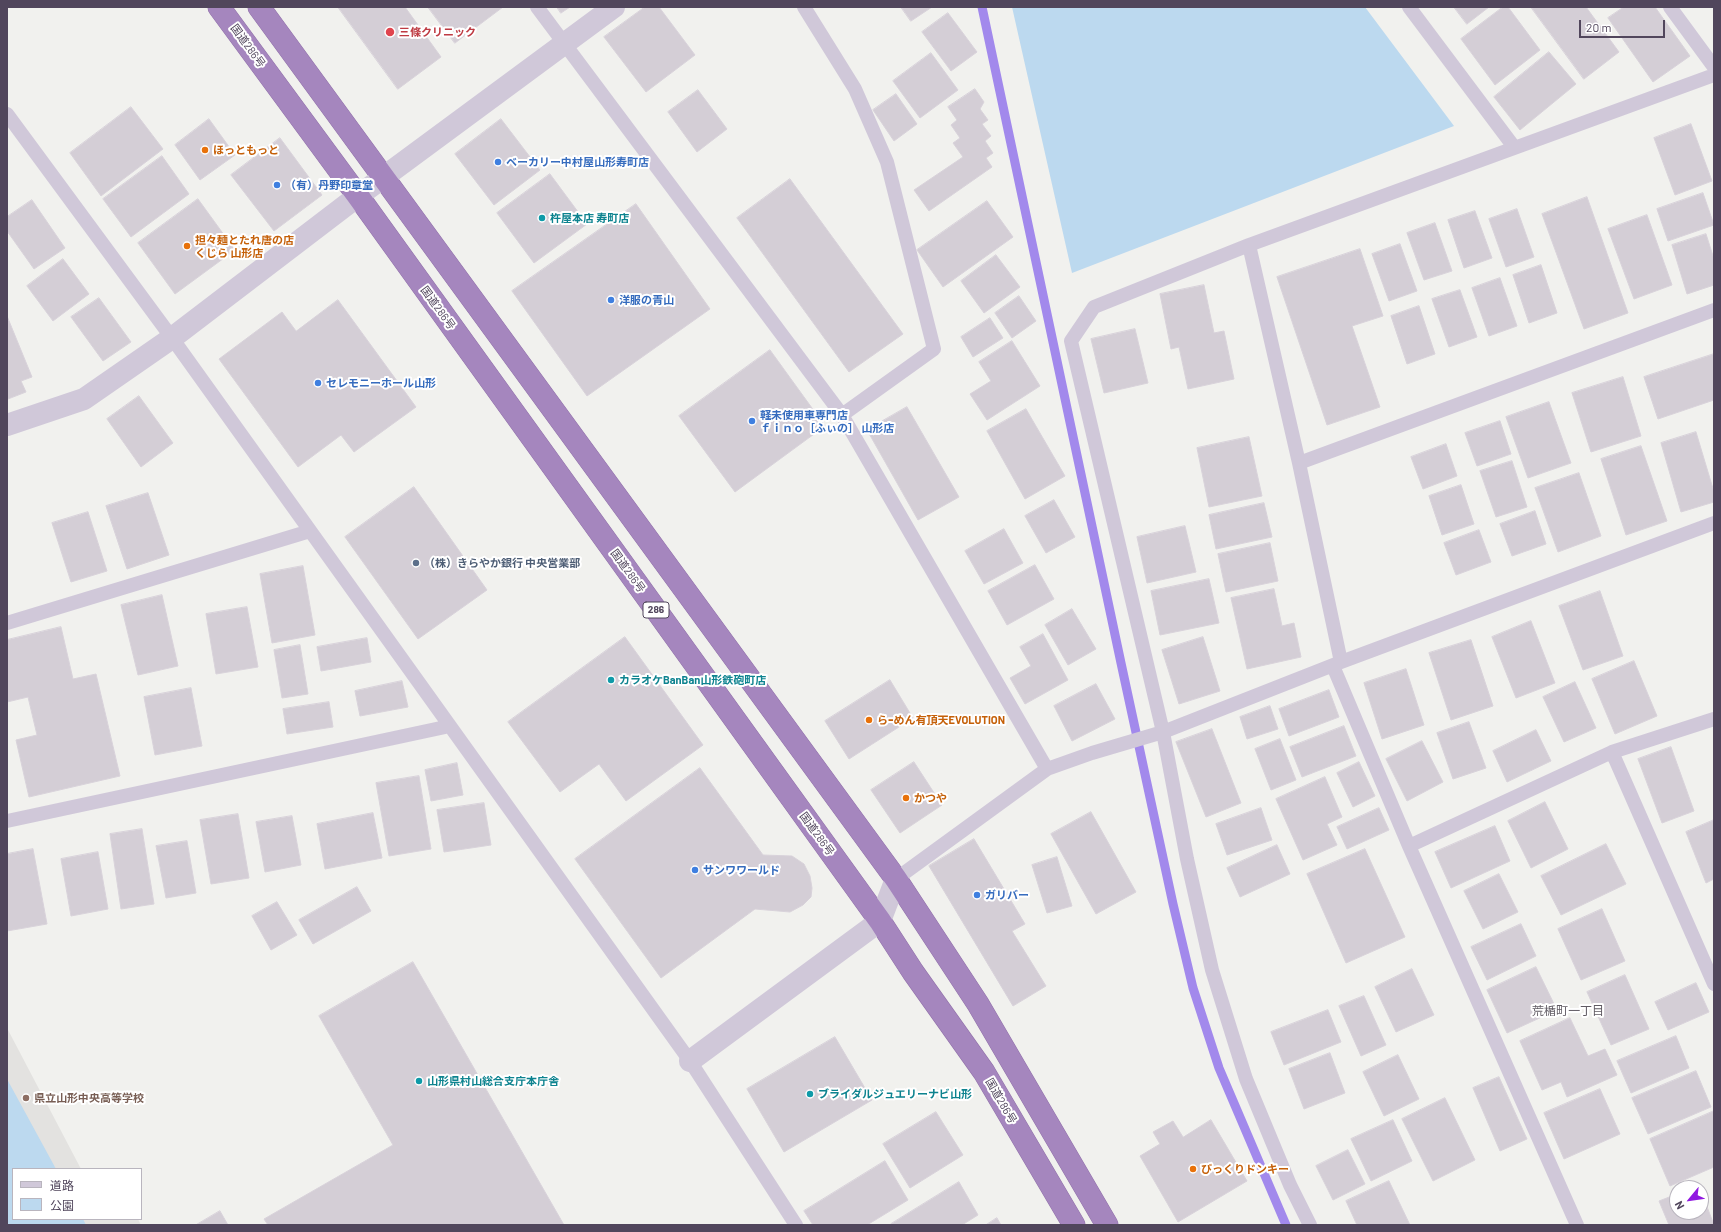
<!DOCTYPE html>
<html>
<head>
<meta charset="utf-8">
<style>
  body { margin:0 }
  #map { position:relative; width:1721px; height:1232px; overflow:hidden; background:#f1f1ee; font-family:Barlow,"Noto Sans JP",sans-serif }
  canvas { display:block }
  .frame { position:absolute; inset:0; border:8px solid #51465c; pointer-events:none }
  .legend { position:absolute; left:12px; top:1168px; width:130px; height:52px; box-sizing:border-box; background:#fff; border:1px solid #b9b5be; margin:0; padding:5px 7px; list-style:none; font-size:12px; color:#51465c }
  .legend li { display:flex; align-items:center; gap:8px; height:20px }
  .legend b { width:20px; border:1px solid #b9b5be }
  .north { position:absolute; left:1669px; top:1180px; width:40px; height:40px; box-sizing:border-box; background:#fff; border:1px solid #b9b5be; border-radius:50%; rotate:241deg; font-size:11px; font-weight:700; line-height:16px; text-align:center; color:#51465c }
  .north::after { content:''; display:block; margin:auto; width:14px; height:18px; background:#9118e1; clip-path:polygon(50% 0,100% 100%,50% 72%,0 100%) }
  .scale { position:absolute; left:1579px; top:20px; width:86px; height:18px; box-sizing:border-box; border:2px solid #51465c; border-top:0; padding-left:5px; font-size:12px; line-height:14px; white-space:nowrap; color:#51465c; -webkit-text-stroke:3px #fff; paint-order:stroke }
</style>
</head>
<body>
<div id="map">
<canvas width="1721" height="1232"></canvas>
<div class="frame"></div>
<ul class="legend">
<li><b style="height:5px;background:#d0c8d9"></b>道路</li>
<li><b style="height:11px;background:#bcd9ef"></b>公園</li>
</ul>
<div class="north">N</div>
<div class="scale">20 m</div>
</div>
<script>
const context = document.querySelector('canvas').getContext('2d');
context.lineJoin = 'round';
function fillPath(path, color) { context.fillStyle = color; context.fill(path, 'evenodd'); }
function strokePath(path, color, width, dash) { context.strokeStyle = color; context.lineWidth = width; context.lineCap = dash ? 'butt' : 'round'; context.setLineDash(dash || []); context.stroke(path); }
function drawText(font, color, halo, rows, align = 'center') {
  context.font = font + ' Barlow,"Noto Sans JP",sans-serif'; context.lineWidth = 4; context.setLineDash([]); context.textBaseline = 'middle'; context.strokeStyle = halo; context.fillStyle = color; for (const [text, x, y, turn = 0] of rows) {
    context.save(); context.translate(x, y); context.rotate((+turn || 0) * Math.PI / 180); context.textAlign = isNaN(turn) ? turn : align; if (halo) context.strokeText(text, 0, 0); context.fillText(text, 0, 0); context.restore();
  }
}
const education = new Path2D(`
  M7,1028L81,1169H13V1219H138L141,1225H7Z`);
const green = new Path2D(`
  M1012,7H1365L1454,126L1072,273Z
  M7,1079L56,1169H13V1219H83L86,1225H7Z`);
const stream = new Path2D(`
  M982,7L1121,663L1173,904L1193,988L1219,1068L1286,1225`);
const building = new Path2D(`
  M338,7H405L441,57L398,89Z
  M428,7H503L455,43Z
  M557,7H570L561,13Z
  M645,7H659L695,55L646,92L604,37Z
  M901,7H932L911,21Z
  M1454,7H1489L1467,24Z
  M1503,7H1508L1540,50L1495,85L1461,39Z
  M1531,7H1586L1619,52L1584,79Z
  M1624,7H1655L1690,56L1653,82L1608,18Z
  M948,13L977,52L951,71L922,32Z
  M1549,52L1576,84L1520,130L1494,97Z
  M931,53L958,90L920,118L893,81Z
  M975,89L984,102L980,109L988,120L982,124L991,136L985,141L993,153L986,158L992,167L929,211L914,190L963,157L953,143L960,138L951,125L957,120L948,107Z
  M698,90L727,129L697,152L668,112Z
  M896,94L917,124L894,141L873,110Z
  M131,107L163,149L101,196L70,153Z
  M209,119L235,155L200,180L175,145Z
  M501,119L540,170L494,205L455,154Z
  M1691,124L1712,181L1675,195L1654,138Z
  M280,138L322,195L274,231L231,175Z
  M162,156L189,194L131,237L103,199Z
  M550,174L587,224L534,263L497,213Z
  M790,179L903,334L849,372L737,218Z
  M1703,193L1714,225L1668,241L1657,209Z
  M1587,197L1628,313L1584,329L1542,214Z
  M198,199L235,250L175,294L138,243Z
  M32,200L65,248L34,269L7,231V217Z
  M987,201L1013,237L943,287L917,250Z
  M636,204L710,309L587,396L512,291Z
  M1517,209L1534,257L1506,267L1489,219Z
  M1475,211L1492,258L1464,268L1448,220Z
  M1647,215L1672,285L1634,299L1608,229Z
  M1435,223L1452,271L1424,280L1407,233Z
  M1706,234L1714,259V285L1687,294L1672,245Z
  M1400,244L1417,291L1389,301L1372,254Z
  M1360,249L1383,316L1352,326L1380,407L1327,425L1277,277Z
  M996,255L1020,287L984,313L961,281Z
  M63,259L89,294L53,321L27,286Z
  M1541,265L1557,313L1529,323L1513,275Z
  M1500,278L1517,326L1489,336L1472,288Z
  M1204,285L1214,333L1224,331L1234,379L1188,389L1179,347L1171,349L1160,294Z
  M1460,290L1477,337L1449,347L1432,299Z
  M1019,296L1036,321L1012,338L995,313Z
  M99,298L131,342L103,361L71,317Z
  M338,300L416,407L354,452L341,435L298,467L219,359L282,312L296,331Z
  M1419,306L1435,354L1407,364L1391,316Z
  M7,316L32,377L21,381L26,392L8,399Z
  M990,318L1003,338L973,357L961,337Z
  M1135,329L1148,383L1104,393L1091,339Z
  M1012,341L1040,386L987,420L970,394L991,381L979,362Z
  M770,350L825,426L735,492L679,416Z
  M1714,354V400L1658,419L1644,377Z
  M1623,377L1641,436L1591,452L1572,393Z
  M139,396L173,443L141,467L107,419Z
  M1549,402L1571,463L1528,478L1506,417Z
  M907,407L959,497L918,520L867,430Z
  M1026,409L1065,476L1025,499L987,431Z
  M1500,421L1511,454L1477,466L1465,433Z
  M1696,432L1714,492V502L1681,512L1661,443Z
  M1249,437L1262,496L1209,507L1197,448Z
  M1446,444L1457,476L1423,489L1411,457Z
  M1641,446L1667,521L1626,535L1601,459Z
  M1512,461L1527,507L1496,517L1480,471Z
  M1579,473L1601,536L1558,552L1535,488Z
  M1461,485L1474,524L1442,535L1429,496Z
  M414,487L487,590L418,639L345,537Z
  M148,493L169,555L127,569L106,506Z
  M1054,500L1075,537L1046,553L1025,516Z
  M1264,503L1272,537L1216,549L1209,515Z
  M1535,511L1546,544L1512,556L1500,524Z
  M88,512L107,571L71,582L52,523Z
  M1185,526L1196,572L1147,583L1137,537Z
  M1004,529L1023,563L984,584L965,551Z
  M1479,530L1491,562L1456,575L1444,543Z
  M1270,543L1278,581L1226,592L1218,554Z
  M1035,565L1054,599L1007,625L988,591Z
  M303,566L315,635L272,643L260,574Z
  M1209,579L1219,623L1160,635L1151,591Z
  M1274,589L1282,626L1294,623L1301,657L1247,669L1231,598Z
  M1600,591L1623,656L1583,670L1559,606Z
  M162,595L178,666L138,675L121,605Z
  M247,607L258,667L216,674L206,614Z
  M1072,609L1096,649L1068,665L1045,625Z
  M1531,621L1555,683L1516,698L1492,637Z
  M61,627L73,679L96,674L120,776L29,797L16,740L37,735L28,697L7,702V640Z
  M1043,634L1068,680L1025,704L1010,678L1031,666L1020,647Z
  M625,637L703,745L626,801L599,764L560,792L508,722Z
  M1203,637L1220,691L1179,704L1162,650Z
  M367,638L371,662L321,671L317,647Z
  M1471,640L1493,706L1451,720L1429,653Z
  M300,645L308,694L282,698L274,650Z
  M1634,661L1657,716L1615,734L1592,679Z
  M1406,669L1424,725L1382,739L1364,683Z
  M890,680L913,718L849,759L825,721Z
  M402,681L408,707L360,716L355,691Z
  M1575,682L1596,728L1564,742L1543,697Z
  M1096,684L1115,719L1072,741L1054,706Z
  M191,688L202,746L155,755L144,697Z
  M1329,690L1339,717L1289,736L1279,709Z
  M329,702L333,727L287,734L283,709Z
  M1270,706L1278,729L1247,739L1240,717Z
  M1469,722L1486,768L1453,779L1437,733Z
  M1344,726L1356,756L1302,777L1290,747Z
  M1212,729L1241,803L1206,817L1176,742Z
  M1536,730L1551,761L1507,782L1493,751Z
  M1280,739L1296,780L1271,790L1255,749Z
  M1422,741L1443,782L1407,801L1386,759Z
  M1671,747L1694,811L1662,823L1638,759Z
  M914,762L942,805L900,833L871,790Z
  M1359,762L1375,796L1353,807L1337,773Z
  M457,763L463,795L431,801L425,770Z
  M700,768L763,855L792,856L804,864L810,876L812,888L811,897L803,905L790,912L755,909L661,978L575,859Z
  M419,776L431,849L389,856L376,783Z
  M1325,777L1342,817L1327,824L1337,845L1303,860L1276,799Z
  M1545,802L1568,849L1531,868L1508,821Z
  M484,803L491,845L444,852L437,810Z
  M1261,808L1272,840L1227,855L1216,824Z
  M1379,808L1389,830L1347,849L1337,827Z
  M1091,812L1136,892L1096,914L1051,834Z
  M373,813L382,858L325,869L317,824Z
  M238,814L249,878L211,884L200,820Z
  M292,816L301,865L265,872L256,822Z
  M1714,820V879L1706,883L1686,832Z
  M1495,826L1510,861L1451,888L1435,852Z
  M142,829L154,904L121,909L110,834Z
  M974,839L1025,924L1012,931L1046,986L1013,1006L929,866Z
  M187,841L196,893L166,898L156,846Z
  M1606,844L1626,884L1561,915L1541,876Z
  M1277,845L1290,874L1240,897L1227,868Z
  M33,849L47,924L7,931V854Z
  M1365,849L1405,937L1346,963L1307,874Z
  M98,852L108,909L71,916L61,859Z
  M1057,857L1072,906L1047,913L1032,865Z
  M1499,874L1518,912L1483,929L1464,891Z
  M357,887L371,911L313,944L299,920Z
  M277,902L297,935L271,950L252,916Z
  M1602,909L1625,961L1581,980L1558,929Z
  M1521,924L1536,956L1487,980L1471,947Z
  M413,962L564,1225H268L264,1219L393,1145L319,1016Z
  M1536,967L1557,1010L1507,1033L1487,990Z
  M1412,969L1434,1015L1396,1032L1375,987Z
  M1625,975L1649,1029L1611,1045L1587,992Z
  M1696,983L1709,1012L1668,1030L1655,1002Z
  M1364,996L1386,1045L1361,1056L1339,1006Z
  M1328,1010L1341,1042L1284,1065L1271,1032Z
  M1570,1018L1588,1056L1605,1049L1617,1075L1567,1097L1561,1082L1542,1090L1520,1041Z
  M1676,1036L1689,1068L1631,1093L1617,1061Z
  M835,1037L872,1100L784,1152L747,1089Z
  M1330,1053L1345,1093L1304,1109L1289,1069Z
  M1398,1055L1419,1099L1384,1116L1363,1072Z
  M1696,1071L1711,1107L1648,1134L1632,1098Z
  M1499,1077L1527,1139L1500,1151L1473,1088Z
  M1600,1089L1620,1134L1564,1159L1544,1113Z
  M1445,1098L1475,1160L1433,1181L1402,1119Z
  M1714,1111V1167L1670,1186L1650,1139Z
  M936,1112L963,1155L910,1188L883,1144Z
  M1211,1120L1247,1181L1178,1222L1140,1156L1160,1144L1153,1132L1173,1121L1183,1137Z
  M1393,1120L1412,1161L1371,1181L1351,1139Z
  M1348,1150L1365,1184L1333,1200L1316,1166Z
  M885,1161L908,1200L867,1225H813L804,1211Z
  M1389,1181L1410,1225H1357L1346,1201Z
  M959,1182L978,1215L962,1225H891V1224Z
  M1701,1191L1714,1225H1669L1659,1201L1677,1194V1212H1701Z
  M220,1211L228,1225H196Z
  M997,1218L1001,1225H986Z`);
const lane = new Path2D(`
  M537,7L842,415L1047,769L896,879
  M804,7L855,89L887,162L934,349L842,415
  M1409,7L1514,147
  M1670,7L1714,67
  M7,114L172,338L690,1061L796,1225
  M1249,245L1299,463L1341,662
  M1299,463L1714,310
  M7,623L310,531
  M1333,666L1409,846L1577,1225
  M1612,752L1714,984
  M1047,769L1092,753L1163,732L1341,662L1714,523
  M7,821L450,726
  M1409,846L1612,752L1714,719
  M1310,1225L1290,1185L1246,1079L1212,970L1187,859L1163,732L1071,341L1094,307L1249,245L1714,75`);
const street = new Path2D(`
  M7,425L84,399L172,338L358,196L614,7
  M690,1061L880,921L896,879`);
const highway = new Path2D(`
  M219,7L358,196L880,921L913,972L984,1072L1074,1225
  M259,7L896,879L978,1004L1107,1225`);
const markers = [
  [390,32,5,"#e0444e"],
  [205,150,4,"#e8710a"],
  [498,162,4,"#3f7fe0"],
  [277,185,4,"#3f7fe0"],
  [542,218,4,"#0f9aa8"],
  [187,246,4,"#e8710a"],
  [611,300,4,"#3f7fe0"],
  [318,383,4,"#3f7fe0"],
  [752,421,4,"#3f7fe0"],
  [416,563,4,"#5c6f8a"],
  [611,680,4,"#0f9aa8"],
  [869,720,4,"#e8710a"],
  [906,798,4,"#e8710a"],
  [695,870,4,"#3f7fe0"],
  [977,895,4,"#3f7fe0"],
  [419,1081,4,"#0f9aa8"],
  [810,1094,4,"#0f9aa8"],
  [26,1098,4,"#8d6e63"],
  [1193,1169,4,"#e8710a"]
];
const shields = [
  [656,610,26]
];
const shieldNames = [
  ["286",656,610]
];
const healthNames = [
  ["三條クリニック",399,32]
];
const streetNames = [
  ["国道286号",248,46,54],
  ["国道286号",438,308,54],
  ["国道286号",628,571,54],
  ["国道286号",817,834,54],
  ["国道286号",1001,1101,60]
];
const foodNames = [
  ["ほっともっと",213,150],
  ["担々麺とたれ唐の店",195,240],
  ["くじら 山形店",195,253],
  ["らｰめん有頂天EVOLUTION",877,720],
  ["かつや",914,798],
  ["びっくりドンキー",1201,1169]
];
const shopNames = [
  ["ベーカリー中村屋山形寿町店",506,162],
  ["（有）丹野印章堂",285,185],
  ["洋服の青山",619,300],
  ["セレモニーホール山形",326,383],
  ["軽未使用車専門店",760,415],
  ["ｆｉｎｏ［ふぃの］ 山形店",760,428],
  ["サンワワールド",703,870],
  ["ガリバー",985,895]
];
const cultureNames = [
  ["杵屋本店 寿町店",550,218],
  ["カラオケBanBan山形鉄砲町店",619,680],
  ["山形県村山総合支庁本庁舎",427,1081],
  ["ブライダルジュエリーナビ山形",818,1094]
];
const serviceNames = [
  ["（株）きらやか銀行 中央営業部",424,563]
];
const educationNames = [
  ["県立山形中央高等学校",34,1098]
];
const neighbourhoodNames = [
  ["荒楯町一丁目",1568,1011]
];
fillPath(education, '#e3e2e0');
fillPath(green, '#bcd9ef');
strokePath(stream, '#a289ec', 9);
fillPath(building, '#d4ced6');
strokePath(building, '#d8d2da', 1);
strokePath(highway, '#9171a9', 23);
strokePath(lane, '#d0c8d9', 14);
strokePath(street, '#d0c8d9', 22);
strokePath(highway, '#a586be', 22);
for (const [x, y, r, color] of markers) { const dot = new Path2D(); dot.arc(x, y, r, 0, 2 * Math.PI); context.fillStyle = color; context.fill(dot); strokePath(dot, '#fff', 1.5); }
for (const [x, y, w] of shields) { const box = new Path2D(); box.roundRect(x - w / 2, y - 8, w, 16, 3); context.fillStyle = '#fff'; context.fill(box); strokePath(box, '#51465c', 1); }
drawText('bold 10px', '#51465c', null, shieldNames);
drawText('bold 11px', '#be3a42', '#fff', healthNames, 'left');
drawText('11px', '#51465c', '#fff', streetNames);
drawText('bold 11px', '#c56008', '#fff', foodNames, 'left');
drawText('bold 11px', '#366cbe', '#fff', shopNames, 'left');
drawText('bold 11px', '#0d838f', '#fff', cultureNames, 'left');
drawText('bold 11px', '#4e5e75', '#fff', serviceNames, 'left');
drawText('bold 11px', '#785e54', '#fff', educationNames, 'left');
drawText('12px', '#605b63', '#fff', neighbourhoodNames);
</script>
</body>
</html>
